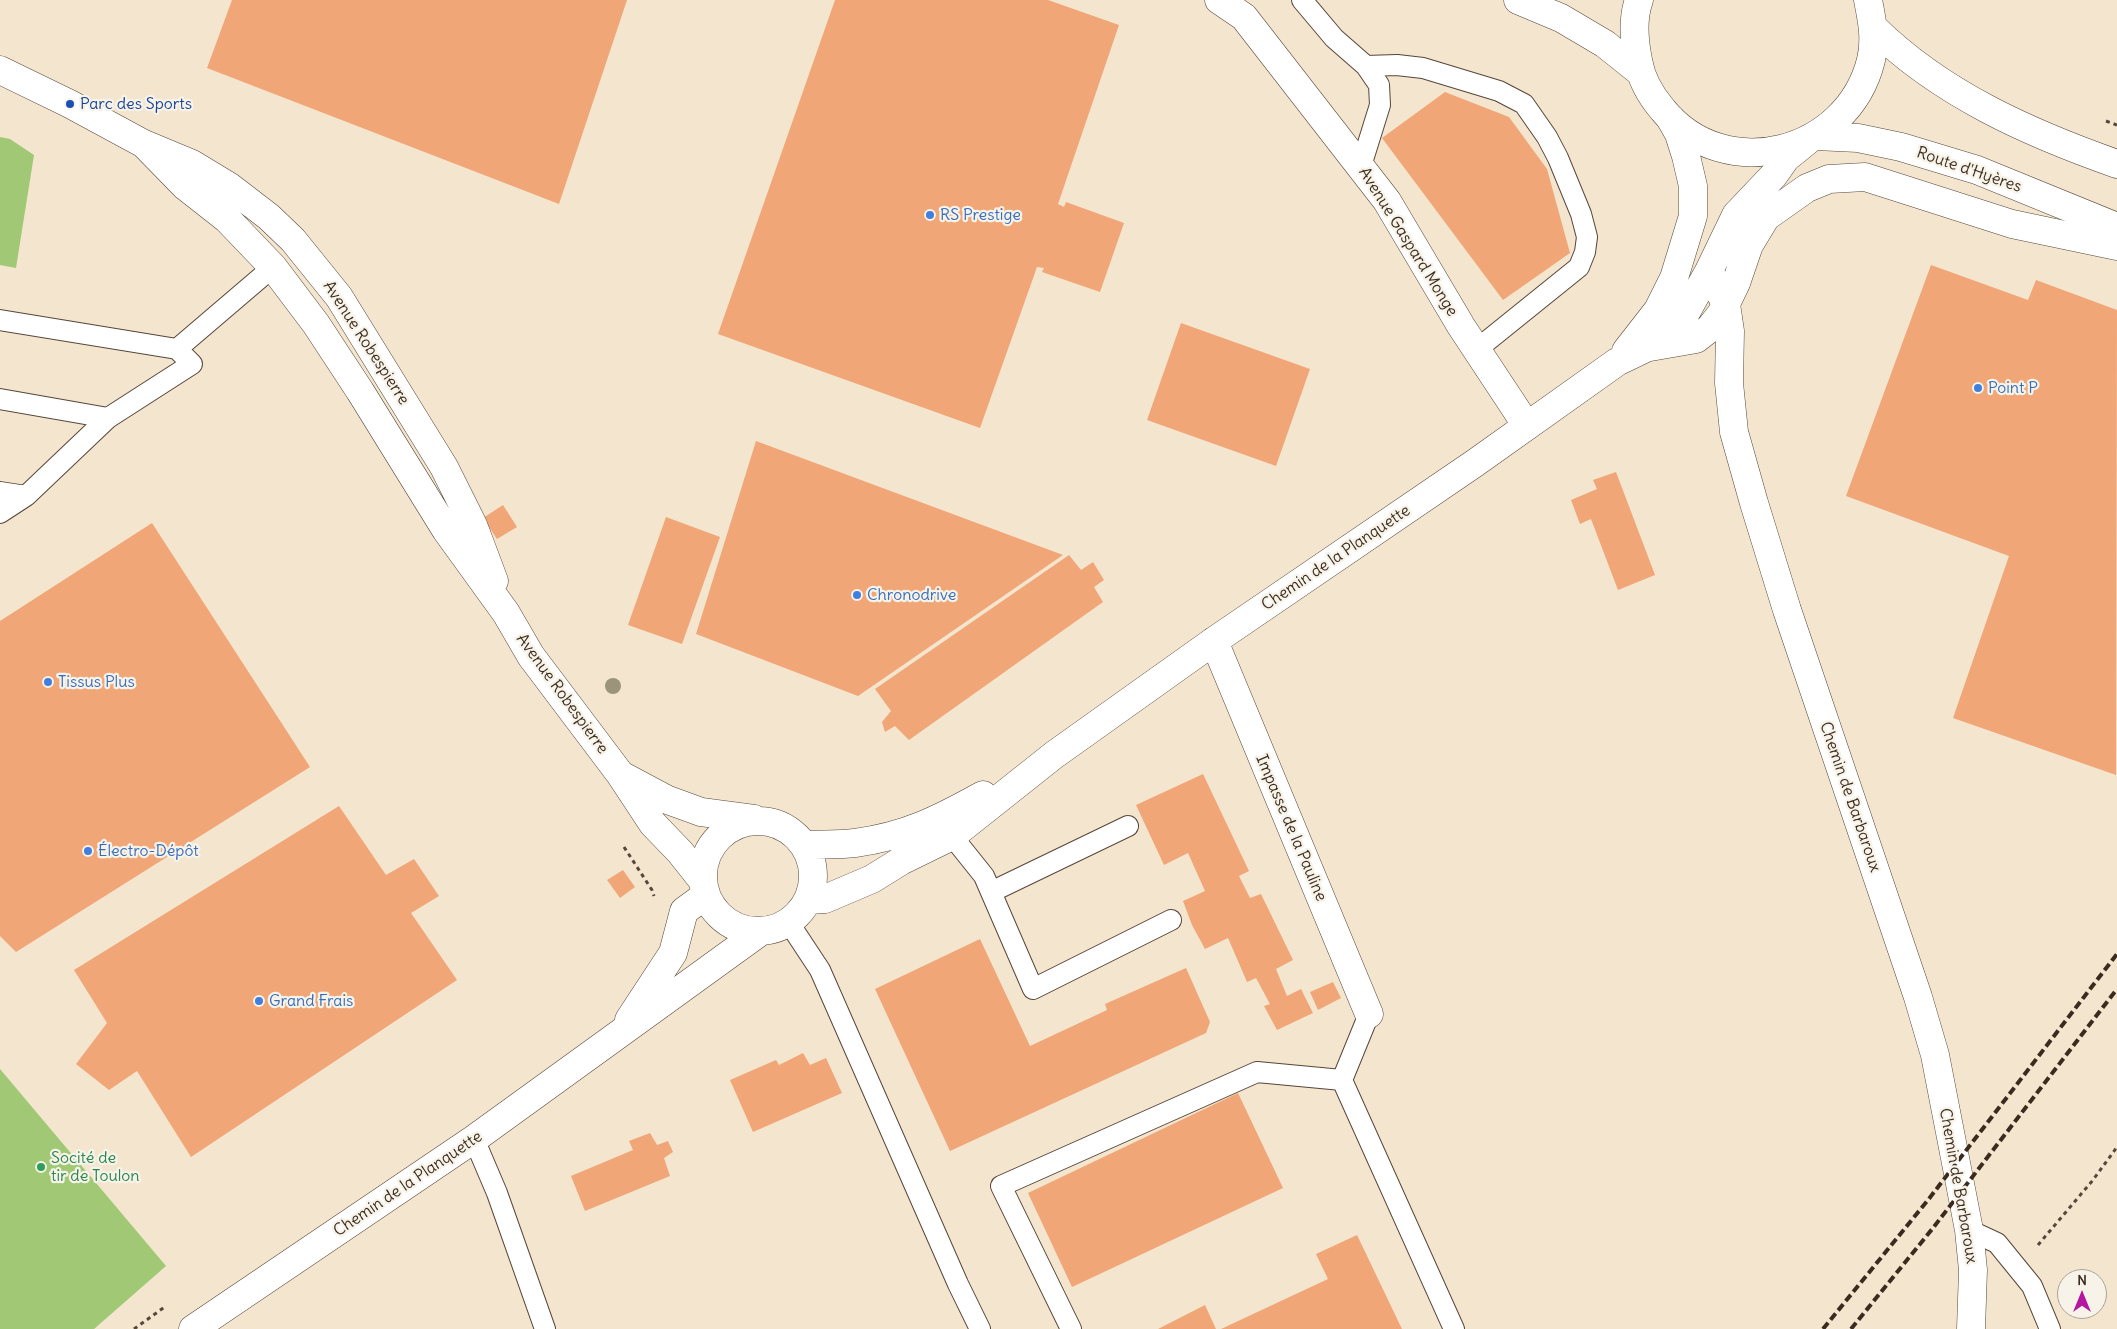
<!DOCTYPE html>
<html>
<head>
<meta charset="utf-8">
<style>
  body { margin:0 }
  #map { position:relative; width:2117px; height:1329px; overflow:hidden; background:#f4e5cf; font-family:Delius,sans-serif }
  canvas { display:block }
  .north { position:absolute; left:2057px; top:1269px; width:50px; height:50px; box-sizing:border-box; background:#f7f3e8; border:1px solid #aca397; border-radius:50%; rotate:0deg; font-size:14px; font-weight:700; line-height:20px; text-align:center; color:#3b2a1e }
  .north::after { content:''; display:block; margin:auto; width:18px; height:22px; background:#b5179e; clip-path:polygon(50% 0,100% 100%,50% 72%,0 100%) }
</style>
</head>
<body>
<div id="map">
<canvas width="2117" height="1329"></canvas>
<div class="north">N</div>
</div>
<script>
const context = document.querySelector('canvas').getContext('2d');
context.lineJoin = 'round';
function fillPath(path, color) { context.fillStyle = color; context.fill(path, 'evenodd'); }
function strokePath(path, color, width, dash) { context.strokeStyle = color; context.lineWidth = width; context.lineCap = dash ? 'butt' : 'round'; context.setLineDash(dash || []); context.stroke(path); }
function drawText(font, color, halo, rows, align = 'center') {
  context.font = font + ' Delius,sans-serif'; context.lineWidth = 4.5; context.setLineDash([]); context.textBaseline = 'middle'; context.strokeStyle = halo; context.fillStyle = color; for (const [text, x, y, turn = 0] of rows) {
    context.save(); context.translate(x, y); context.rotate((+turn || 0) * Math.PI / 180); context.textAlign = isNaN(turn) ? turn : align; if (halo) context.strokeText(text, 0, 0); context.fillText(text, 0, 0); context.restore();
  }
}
const green = new Path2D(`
  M0,137L10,139L34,155L16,268L0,265Z
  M0,1069L166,1266L94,1329H0Z`);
const building = new Path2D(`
  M232,0H627L559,204L207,68Z
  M835,0H1048L1119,25L1058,204L1064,207L1066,202L1124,223L1100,292L1042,272L1044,268L1037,267L980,428L718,334Z
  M1445,92L1509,117L1547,169L1570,253L1503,300L1382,138Z
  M1931,265L2028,300L2036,280L2117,310L2116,775L1953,718L2009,556L1846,496Z
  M1181,323L1310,369L1276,466L1147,420Z
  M756,441L1063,555L858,696L696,634Z
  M1616,472L1655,575L1618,590L1591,519L1580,524L1571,500L1597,489L1593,480Z
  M503,505L517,527L497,539L483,518Z
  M666,517L720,537L682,644L628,625Z
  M152,523L310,767L16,952L0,936V621Z
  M1069,555L1081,570L1093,562L1104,580L1094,587L1103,602L909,740L895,726L885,732L882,722L891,711L875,689Z
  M1203,774L1249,871L1239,876L1250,898L1261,894L1293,960L1276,969L1287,996L1301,989L1313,1013L1277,1030L1264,1006L1270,1004L1256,978L1247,982L1228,938L1205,949L1192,925L1183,901L1205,891L1188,853L1164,865L1136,805Z
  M339,806L386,875L414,859L439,896L411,913L457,980L191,1157L137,1071L109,1090L76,1064L107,1023L74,970Z
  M623,870L635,887L620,898L607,880Z
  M980,939L1030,1046L1107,1010L1105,1004L1186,968L1210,1022L1206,1033L950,1151L875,989Z
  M1333,982L1341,998L1318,1010L1310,992Z
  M803,1053L810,1065L826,1058L842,1093L753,1132L730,1080L776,1060L779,1065Z
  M1238,1093L1283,1188L1072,1287L1028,1193Z
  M650,1133L657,1145L668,1141L673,1152L664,1158L670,1176L585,1211L571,1176L633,1150L629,1141Z
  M1357,1235L1402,1329H1221L1328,1279L1316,1254Z
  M1205,1305L1216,1329H1158Z`);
const path = new Path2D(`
  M2106,121L2117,125
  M624,847L652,890L654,896
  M2038,1245L2093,1180L2117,1147
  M134,1329L166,1306`);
const lane = new Path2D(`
  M1302,0L1334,38L1366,66L1379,85L1380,105L1361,166
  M1366,66L1397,65L1423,68L1499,91L1524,104L1547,137L1558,158L1581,214L1587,237L1585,252L1579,267L1476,350
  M0,320L177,349L192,364L108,418L0,399
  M177,349L273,267
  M0,492L26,496L108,418
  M0,513L26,496
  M952,836L984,876L1033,989L1171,920
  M991,892L1128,826
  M789,923L820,970L958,1284L980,1329
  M1369,1014L1342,1080L1454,1329
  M474,1139L497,1193L545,1329
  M1969,1230L1997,1243L2032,1286L2050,1329
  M1071,1329L1001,1186L1257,1072L1342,1080`);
const street = new Path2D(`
  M1219,0L1244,17L1387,201L1461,326L1527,426
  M0,70L70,104L144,144L192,164L230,187L269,217L293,240L339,297L444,467L473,525L494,581
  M144,144L185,186L227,219L273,267L316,324L360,391L446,530L506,613L531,656L620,774L653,824L680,852L703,881
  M1709,271L1726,304L1730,331L1729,383L1734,432L1754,503L1787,610L1918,997L1935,1055L1969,1230L1973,1270L1971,1329
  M1650,347L1696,339L1710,328L1721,314L1736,283L1749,245L1766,217L1807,188L1829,179L1865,177L2012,224L2117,246
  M1626,351L1658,310L1674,278L1693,216V186L1686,156L1679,134L1670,118
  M1214,641L1369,1014
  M623,776L668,800L701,812L754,819
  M703 876a55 55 0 1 1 110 0a55 55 0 1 1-110 0Z
  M805,845C821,844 839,845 855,843C906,836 938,820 983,795
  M809,900L825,899L872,879L901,861L952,836L1054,755L1214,641L1475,463L1617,362L1646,348L1667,333L1684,316L1709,271L1736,215L1774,175L1786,158L1807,141
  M629,1020L673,953L684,911L706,895
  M193,1329L474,1139L760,932`);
const secondary = new Path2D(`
  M1518,0L1561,18L1605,44L1640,72
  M1639,0C1632,19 1634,40 1638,60C1641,79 1650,95 1663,110C1725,186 1848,154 1871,60C1876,40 1872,20 1868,0
  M1874,28C1941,94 2029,133 2117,164
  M1816,136L1858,138L1901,147L1977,170L2117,227`);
const rail = new Path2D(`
  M1823,1329L1928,1200L2117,954
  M1851,1329L1933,1228L2117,989`);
const trees = [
  [613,686]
];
const markers = [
  [70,104,5,"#1a4fb4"],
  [930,215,5,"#3f7fe0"],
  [1978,388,5,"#3f7fe0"],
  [857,595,5,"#3f7fe0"],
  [48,682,5,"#3f7fe0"],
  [88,851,5,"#3f7fe0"],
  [259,1001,5,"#3f7fe0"],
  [41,1167,5,"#2e9e5b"]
];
const transitNames = [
  ["Parc des Sports",80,104]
];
const streetNames = [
  ["Route d'Hyères",1969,170,19],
  ["Avenue Gaspard Monge",1408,242,58],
  ["Avenue Robespierre",366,343,57],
  ["Chemin de la Planquette",1336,558,-34],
  ["Avenue Robespierre",562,694,54],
  ["Chemin de Barbaroux",1850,797,71],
  ["Impasse de la Pauline",1291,828,67],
  ["Chemin de la Planquette",408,1184,-34],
  ["Chemin de Barbaroux",1958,1186,80]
];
const shopNames = [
  ["RS Prestige",940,215],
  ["Point P",1988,388],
  ["Chronodrive",867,595],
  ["Tissus Plus",58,682],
  ["Électro-Dépôt",98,851],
  ["Grand Frais",269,1001]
];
const leisureNames = [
  ["Socité de",51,1158],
  ["tir de Toulon",51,1176]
];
fillPath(green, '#a1c975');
fillPath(building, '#f1a677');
strokePath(lane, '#574639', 22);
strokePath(street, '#574639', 29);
strokePath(secondary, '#574639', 29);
strokePath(path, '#574639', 3, [4, 4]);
strokePath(lane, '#fff', 20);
strokePath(street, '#fff', 28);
strokePath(secondary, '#fff', 28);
strokePath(rail, '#3b2a1e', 4, [8, 4]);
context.fillStyle = '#9c947a';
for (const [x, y] of trees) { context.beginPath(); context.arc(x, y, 8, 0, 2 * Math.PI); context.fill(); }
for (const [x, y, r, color] of markers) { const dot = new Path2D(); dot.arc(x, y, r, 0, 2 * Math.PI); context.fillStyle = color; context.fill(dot); strokePath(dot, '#f7f3e8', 2); }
drawText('16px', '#164399', '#f7f3e8', transitNames, 'left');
drawText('16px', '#3b2a1e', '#f7f3e8', streetNames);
drawText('16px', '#366cbe', '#f7f3e8', shopNames, 'left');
drawText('16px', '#27864d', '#f7f3e8', leisureNames, 'left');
</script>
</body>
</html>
